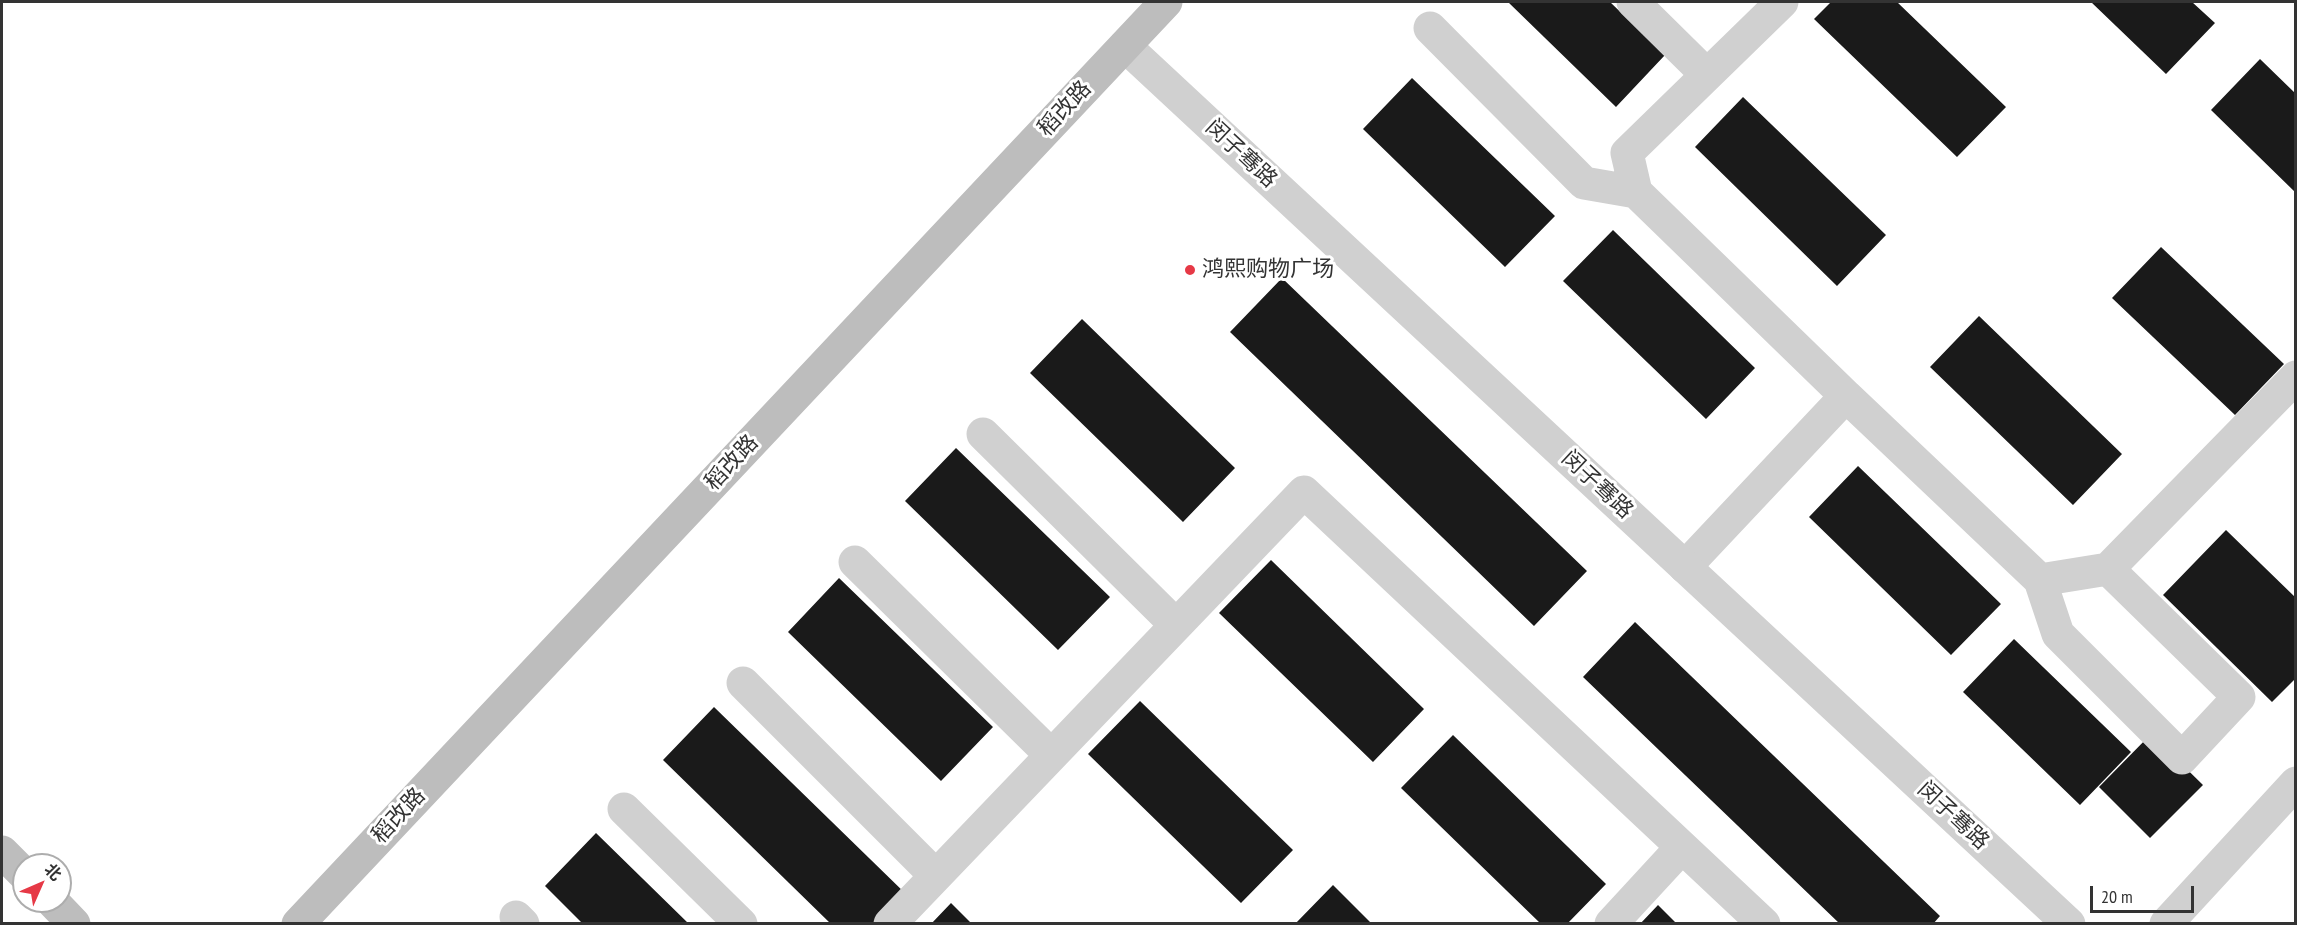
<!DOCTYPE html>
<html>
<head>
<meta charset="utf-8">
<style>
  body { margin:0 }
  #map { position:relative; width:2297px; height:925px; overflow:hidden; background:#fff; font-family:"PT Sans Narrow","Noto Sans SC",sans-serif }
  canvas { display:block }
  .frame { position:absolute; inset:0; border:3px solid #333; pointer-events:none }
  .north { position:absolute; left:12px; top:853px; width:60px; height:60px; box-sizing:border-box; background:#fff; border:2px solid #adadad; border-radius:50%; rotate:45deg; font-size:16px; font-weight:700; line-height:24px; text-align:center; color:#333 }
  .north::after { content:''; display:block; margin:auto; width:21px; height:27px; background:#e63946; clip-path:polygon(50% 0,100% 100%,50% 72%,0 100%) }
  .scale { position:absolute; left:2090px; top:886px; width:104px; height:27px; box-sizing:border-box; border:3px solid #333; border-top:0; padding-left:8px; font-size:18px; line-height:21px; white-space:nowrap; color:#333; -webkit-text-stroke:4px #fff; paint-order:stroke }
</style>
</head>
<body>
<div id="map">
<canvas width="2297" height="925"></canvas>
<div class="frame"></div>
<div class="north">北</div>
<div class="scale">20 m</div>
</div>
<script>
const context = document.querySelector('canvas').getContext('2d');
context.lineJoin = 'round';
function fillPath(path, color) { context.fillStyle = color; context.fill(path, 'evenodd'); }
function strokePath(path, color, width, dash) { context.strokeStyle = color; context.lineWidth = width; context.lineCap = dash ? 'butt' : 'round'; context.setLineDash(dash || []); context.stroke(path); }
function drawText(font, color, halo, rows, align = 'center') {
  context.font = font + ' "PT Sans Narrow","Noto Sans SC",sans-serif'; context.lineWidth = 6; context.setLineDash([]); context.textBaseline = 'middle'; context.strokeStyle = halo; context.fillStyle = color; for (const [text, x, y, turn = 0] of rows) {
    context.save(); context.translate(x, y); context.rotate((+turn || 0) * Math.PI / 180); context.textAlign = isNaN(turn) ? turn : align; if (halo) context.strokeText(text, 0, 0); context.fillText(text, 0, 0); context.restore();
  }
}
const building = new Path2D(`
  M1508,2H1610L1665,55L1616,107Z
  M1831,2H1897L2006,107L1957,157L1814,19Z
  M2091,2H2192L2215,23L2166,74Z
  M2260,59L2296,94V193L2211,110Z
  M1412,78L1555,216L1505,267L1363,129Z
  M1743,97L1886,235L1837,286L1695,147Z
  M1613,230L1755,368L1706,419L1563,281Z
  M2161,247L2284,364L2235,415L2112,298Z
  M1282,278L1587,571L1534,626L1230,332Z
  M1979,316L2122,454L2073,505L1930,367Z
  M1082,319L1235,468L1183,522L1030,373Z
  M956,448L1110,597L1058,650L905,501Z
  M1858,466L2001,604L1951,655L1809,517Z
  M2226,530L2296,598V678L2272,702L2163,595Z
  M1271,560L1424,709L1373,762L1219,613Z
  M839,578L993,727L941,781L788,632Z
  M1635,622L1940,916L1933,924H1840L1583,677Z
  M2014,639L2131,752L2080,805L1963,692Z
  M1140,701L1293,850L1241,903L1088,754Z
  M714,707L908,896L881,924H831L663,760Z
  M2151,734L2203,785L2150,838L2099,787Z
  M1453,735L1606,884L1567,924H1541L1401,788Z
  M596,833L689,924H583L545,886Z
  M1333,885L1372,924H1295Z
  M951,903L972,924H931Z
  M1658,905L1677,924H1640Z`);
const minor = new Path2D(`
  M1633,2L1707,75
  M1782,2L1627,153L1636,192L1846,396
  M1430,28L1584,183L1636,192
  M983,434L1176,625
  M855,562L1051,755
  M1685,567L1846,396L2040,580L2058,634L2182,758L2239,697L2108,569L2040,580
  M2108,569L2296,377
  M743,683L936,876
  M624,809L741,924
  M1682,847L1764,924
  M516,917L523,924
  M890,924L1304,492L1682,847L1611,924`);
const tertiary = new Path2D(`
  M1125,46L2069,924
  M2166,924L2296,783`);
const secondary = new Path2D(`
  M2,852L24,874
  M52,901L74,924
  M298,924L1166,2`);
const markers = [
  [1190,270,6,"#e63946"]
];
const streetNames = [
  ["稻改路",1065,109,-47],
  ["闵子骞路",1241,154,43],
  ["稻改路",732,463,-47],
  ["闵子骞路",1597,485,43],
  ["稻改路",399,816,-47],
  ["闵子骞路",1953,816,43]
];
const poiNames = [
  ["鸿熙购物广场",1202,270]
];
fillPath(building, '#1a1a1a');
strokePath(minor, '#d0d0d0', 33);
strokePath(tertiary, '#d0d0d0', 33);
strokePath(secondary, '#bdbdbd', 33);
for (const [x, y, r, color] of markers) { const dot = new Path2D(); dot.arc(x, y, r, 0, 2 * Math.PI); context.fillStyle = color; context.fill(dot); strokePath(dot, '#fff', 2); }
drawText('22px', '#333', '#fff', streetNames);
drawText('22px', '#333', '#fff', poiNames, 'left');
</script>
</body>
</html>
